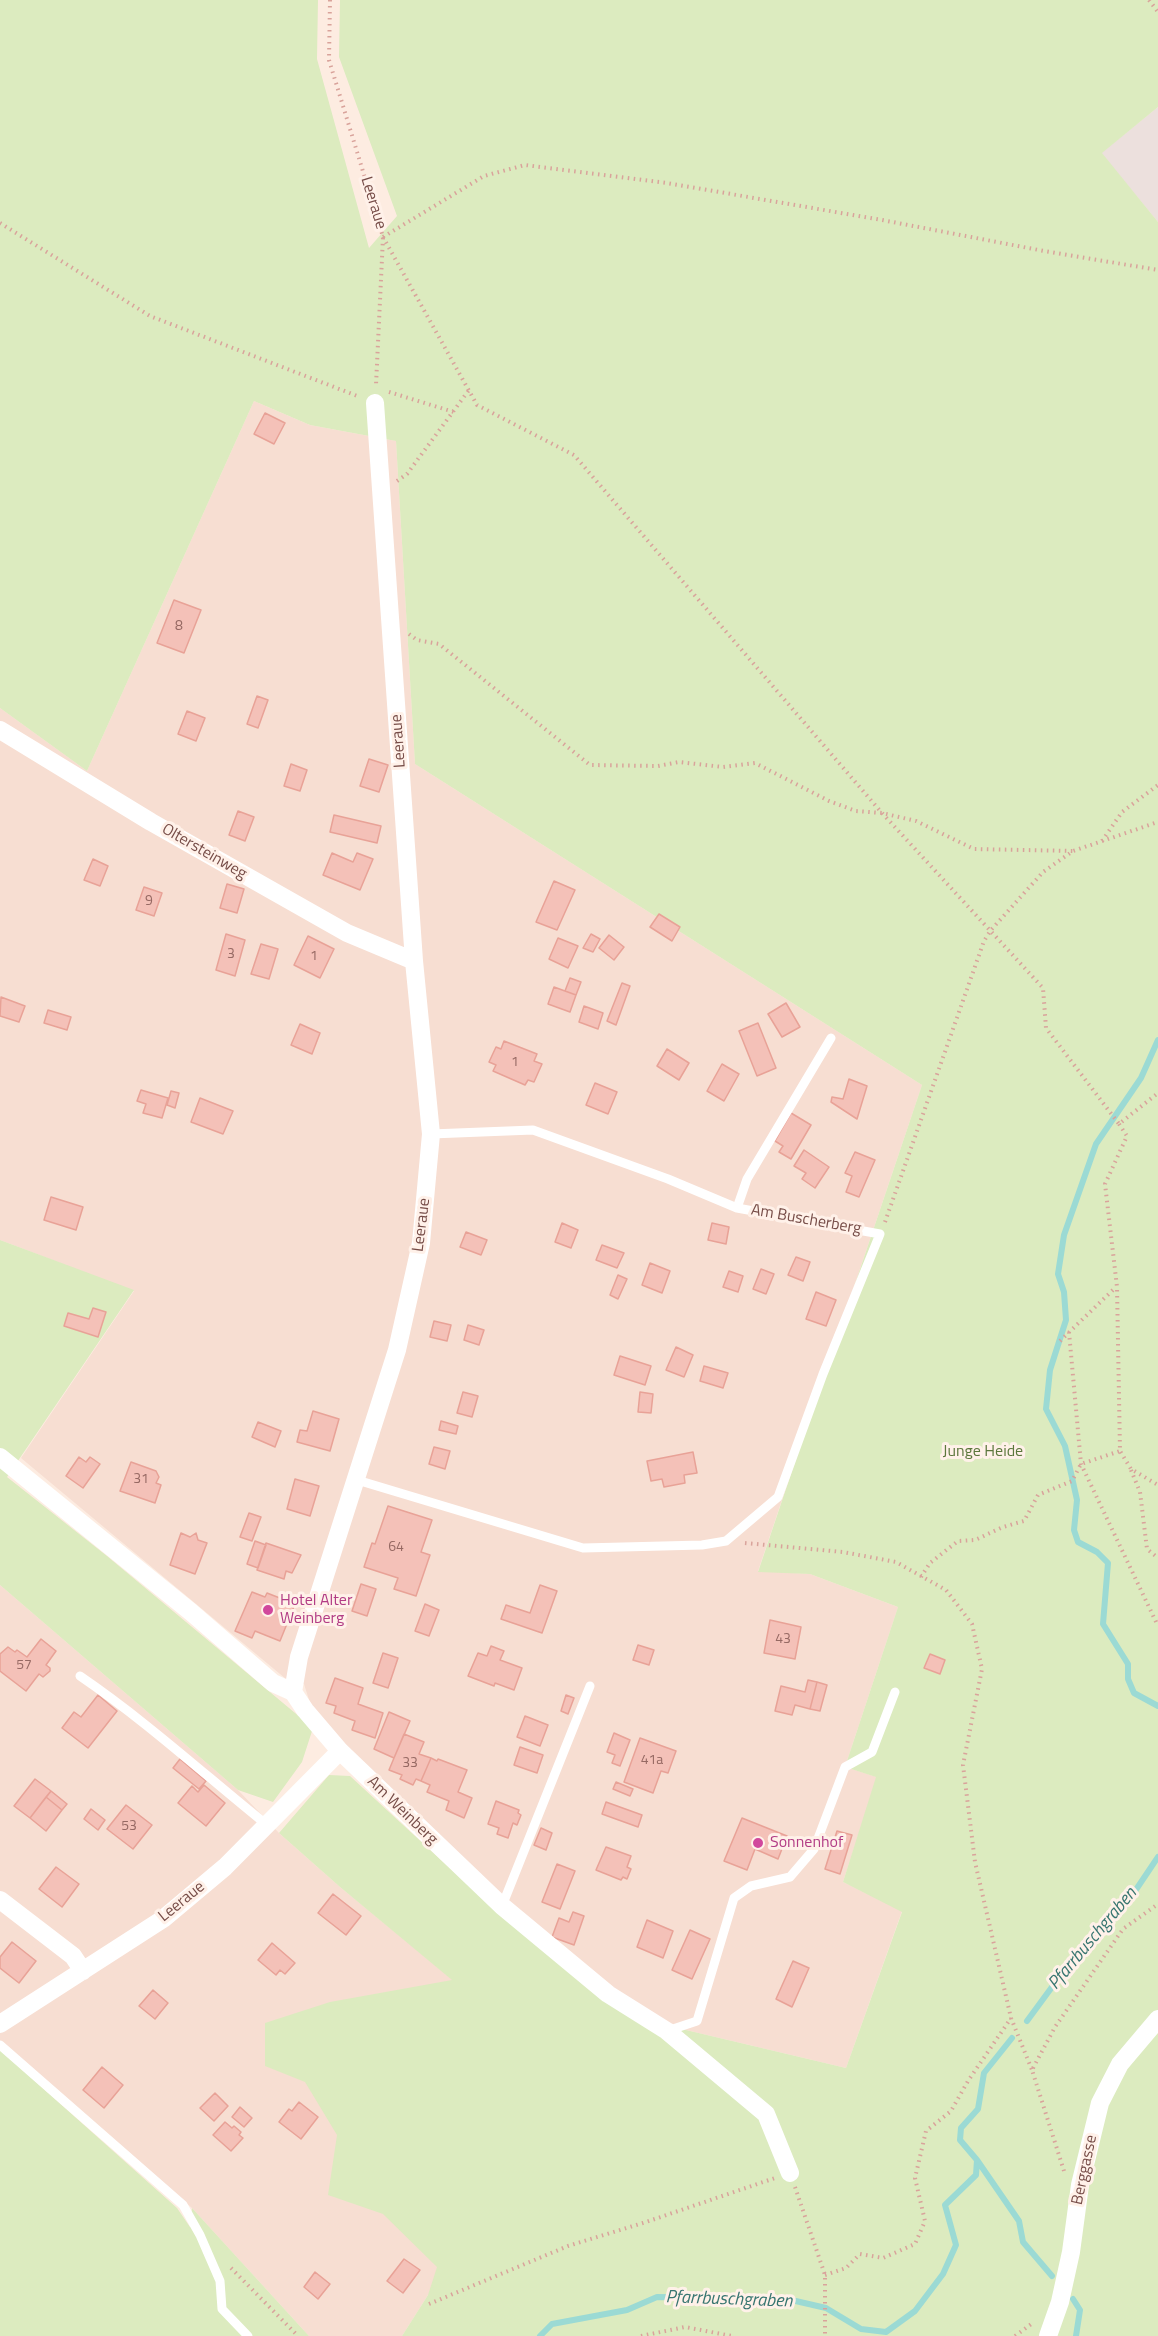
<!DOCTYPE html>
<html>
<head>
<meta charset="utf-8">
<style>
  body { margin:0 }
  canvas { display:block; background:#fdece1 }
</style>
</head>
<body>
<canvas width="1158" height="2336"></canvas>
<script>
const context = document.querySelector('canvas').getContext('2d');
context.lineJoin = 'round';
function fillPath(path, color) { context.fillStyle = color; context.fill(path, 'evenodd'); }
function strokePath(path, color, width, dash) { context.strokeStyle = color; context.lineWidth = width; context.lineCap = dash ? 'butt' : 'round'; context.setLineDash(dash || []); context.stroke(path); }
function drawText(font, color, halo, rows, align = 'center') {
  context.font = font + ' "Titillium Web",sans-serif'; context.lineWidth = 6; context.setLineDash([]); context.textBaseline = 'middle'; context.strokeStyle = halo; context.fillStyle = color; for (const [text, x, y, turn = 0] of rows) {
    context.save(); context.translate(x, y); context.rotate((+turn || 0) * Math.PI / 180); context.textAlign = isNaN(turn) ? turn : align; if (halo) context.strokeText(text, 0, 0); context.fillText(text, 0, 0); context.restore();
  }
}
const residential = new Path2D(`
  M254,401L310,425L396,441L415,764L922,1085L758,1571L810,1574L898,1607L845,1767L877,1777L843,1882L902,1911L846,2068L669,2026L612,1989L499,1894L334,1734L310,1703L304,1684L286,1679L21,1458L134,1291L0,1240V708L87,771Z
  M0,1585L238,1790L279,1833L340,1887L453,1980L498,2265L428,2295L402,2336H309L192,2208L0,2041Z`);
const industrial = new Path2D(`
  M1158,107V222L1101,153Z`);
const green = new Path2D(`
  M0,0H318L317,59L369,248L397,216L339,57L340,0H1158V107L1102,153L1158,222V2336H402L428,2295L437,2267L383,2214L328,2195L337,2135L305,2082L265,2066V2023L330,2002L452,1980L340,1887L279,1833L329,1775L350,1776L492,1907L669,2026L846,2068L902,1912L843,1882L876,1777L845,1767L898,1607L810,1574L758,1572L922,1085L415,764L396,441L310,425L254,401L87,771L0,708Z
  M0,1240L134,1290L7,1477L107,1556L313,1728L302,1762L273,1802L238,1790L0,1585Z
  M0,2050L177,2208L190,2227L192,2208L309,2336H0Z`);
const stream = new Path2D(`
  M1158,1040L1141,1078L1096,1144L1064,1235L1058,1274L1064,1292L1066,1320L1050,1370L1046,1409L1065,1446L1077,1500L1074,1530L1078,1542L1097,1552L1108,1563L1103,1624L1128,1664V1679L1134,1693L1158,1706
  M1027,2021L1074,1957L1121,1912L1158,1857
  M977,2160L1019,2221L1023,2242L1052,2276
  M1073,2299L1080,2310L1076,2336
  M540,2336L552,2324L627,2310L657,2297L787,2299L826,2308L861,2329L886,2332L915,2311L943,2274L956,2245L945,2205L976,2175L977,2160L960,2140L961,2128L978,2109L984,2073L1012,2038`);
const building = new Path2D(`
  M265,413L285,423L274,444L254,434Z
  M174,600L201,610L184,653L157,643Z
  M257,696L268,700L258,728L247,724Z
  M187,711L205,718L196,741L178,734Z
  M369,759L388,765L379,792L360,786Z
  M291,764L307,770L300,791L284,786Z
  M238,811L254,817L245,841L229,835Z
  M334,815L381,826L377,843L330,832Z
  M332,853L353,862L357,853L373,859L360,890L323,875Z
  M93,859L108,866L100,886L84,880Z
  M554,881L575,890L557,930L536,922Z
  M227,884L244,889L237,913L220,908Z
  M144,887L162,893L154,916L136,910Z
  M659,914L680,927L672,941L650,927Z
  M226,934L245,940L235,976L216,970Z
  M591,934L600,939L593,952L583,948Z
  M609,935L624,947L614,960L599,948Z
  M308,936L334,949L320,978L294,965Z
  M558,938L578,946L568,968L549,959Z
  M261,944L278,949L269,979L251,974Z
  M570,978L581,982L576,995L565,991Z
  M622,983L630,986L616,1025L607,1021Z
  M554,987L576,995L570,1012L548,1004Z
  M1,997L25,1006L19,1022L0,1016Z
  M786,1003L800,1027L782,1037L768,1014Z
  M584,1006L603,1013L598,1029L579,1022Z
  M48,1010L71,1017L67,1030L44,1023Z
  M758,1023L776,1068L757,1076L739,1031Z
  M300,1024L320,1033L312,1054L291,1045Z
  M504,1041L537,1054L534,1061L542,1064L534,1082L528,1080L525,1085L493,1071L496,1065L489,1062L496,1047L501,1049Z
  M667,1049L689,1063L679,1080L657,1066Z
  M722,1064L739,1074L724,1101L707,1091Z
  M849,1079L867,1086L857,1119L831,1102L832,1097L843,1099Z
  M595,1083L617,1092L608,1114L586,1105Z
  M141,1090L168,1098L162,1118L143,1113L146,1104L137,1101Z
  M171,1091L179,1093L175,1108L167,1105Z
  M200,1098L233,1111L223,1134L191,1122Z
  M791,1113L811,1125L791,1159L779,1152L783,1146L775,1141Z
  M804,1150L829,1167L815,1188L802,1179L806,1173L794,1166Z
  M855,1152L875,1160L859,1197L846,1192L852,1176L845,1173Z
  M51,1197L83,1207L76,1230L44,1220Z
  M562,1223L578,1230L571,1248L555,1242Z
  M712,1223L729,1227L726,1244L708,1240Z
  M466,1232L487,1240L481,1255L460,1247Z
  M602,1245L624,1253L617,1268L596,1260Z
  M796,1257L810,1262L803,1281L788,1275Z
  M650,1263L670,1271L662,1293L642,1285Z
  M761,1269L774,1274L766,1294L753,1289Z
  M729,1271L743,1276L738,1292L723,1287Z
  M618,1275L627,1279L618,1299L610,1295Z
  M816,1292L836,1300L826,1326L806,1319Z
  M93,1308L106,1312L98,1337L64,1326L68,1313L89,1319Z
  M434,1321L451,1325L447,1341L430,1337Z
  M468,1325L484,1330L479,1345L464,1340Z
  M676,1347L693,1355L684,1377L666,1370Z
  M620,1356L651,1366L645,1385L614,1375Z
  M704,1366L728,1373L723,1388L700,1381Z
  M463,1392L478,1396L472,1417L457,1413Z
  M640,1392L653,1394L651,1413L638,1412Z
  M313,1411L339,1419L330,1451L297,1442L300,1430L307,1431Z
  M441,1421L458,1426L456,1434L439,1430Z
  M258,1422L281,1431L275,1447L252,1437Z
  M434,1447L450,1451L445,1469L429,1464Z
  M693,1452L697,1473L684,1475L685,1483L664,1487L662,1479L651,1481L647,1461Z
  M79,1457L86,1462L90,1457L100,1464L83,1488L66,1476Z
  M131,1462L156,1471L159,1477L156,1483L161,1485L155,1503L120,1491Z
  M295,1479L319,1486L310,1516L287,1509Z
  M388,1506L432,1520L421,1552L430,1555L416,1596L394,1589L398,1578L364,1567L372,1543L375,1544Z
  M249,1513L261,1517L252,1541L240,1537Z
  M181,1533L190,1537L196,1533L198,1540L207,1543L195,1574L170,1565Z
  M255,1541L266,1545L258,1568L247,1564Z
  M266,1543L301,1555L292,1573L286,1571L284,1579L257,1570Z
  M361,1584L376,1589L367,1616L352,1611Z
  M540,1585L557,1591L542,1633L501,1619L506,1605L530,1613Z
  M252,1592L265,1597L267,1593L295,1604L280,1641L255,1631L252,1638L235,1631Z
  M425,1604L439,1610L429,1636L415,1631Z
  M770,1620L801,1627L795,1659L764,1653Z
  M41,1639L56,1651L46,1665L50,1668V1671L43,1677L39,1674L26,1691L0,1671V1654L8,1647L15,1652L17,1650L27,1657Z
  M638,1645L654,1650L649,1665L633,1660Z
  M491,1646L504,1651L500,1660L522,1668L514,1690L495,1683L494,1686L468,1676L478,1653L487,1656Z
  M383,1653L398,1658L388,1688L373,1683Z
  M930,1654L945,1660L940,1674L924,1668Z
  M335,1678L363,1688L358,1704L383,1713L375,1738L352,1730L355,1721L334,1713L336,1706L326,1703Z
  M808,1680L817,1682L810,1709L795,1705L792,1715L775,1711L781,1686L805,1692Z
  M817,1682L827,1685L820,1711L810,1709Z
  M98,1695L117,1711L88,1748L62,1728L74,1712L81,1717Z
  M566,1695L574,1698L568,1714L561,1711Z
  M389,1712L410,1721L394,1758L374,1749Z
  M525,1716L548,1725L540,1746L517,1737Z
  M614,1733L630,1740L620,1766L612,1763L615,1755L607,1752Z
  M404,1734L424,1742L419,1754L431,1758L421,1781L416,1779L413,1785L400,1779L402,1775L389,1770Z
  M640,1738L676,1751L668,1773L661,1771L653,1793L624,1782Z
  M520,1747L543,1755L537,1773L514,1765Z
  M431,1758L437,1761L438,1759L467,1770L458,1792L472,1798L464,1818L446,1810L449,1801L427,1792L430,1785L421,1781Z
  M180,1759L206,1781L199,1789L173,1768Z
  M35,1779L51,1791L30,1818L14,1806Z
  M616,1782L633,1789L630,1796L613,1789Z
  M204,1785L225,1803L206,1826L178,1803L192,1786L198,1792Z
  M51,1791L67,1804L62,1810L46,1797Z
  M46,1797L62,1810L46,1831L30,1818Z
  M496,1801L519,1810L518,1813L521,1815L517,1825L513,1823L508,1838L497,1834L499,1828L488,1824Z
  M606,1802L642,1815L638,1827L602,1814Z
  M126,1805L152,1825L133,1849L107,1829Z
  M91,1809L105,1820L98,1830L84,1819Z
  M742,1818L787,1836L778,1859L755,1849L747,1870L724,1861Z
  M541,1828L552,1833L546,1850L534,1845Z
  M837,1831L852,1835L840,1874L825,1869Z
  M606,1847L631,1856L627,1867L631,1869L627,1879L623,1877L621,1880L596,1870Z
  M557,1864L575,1871L560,1909L542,1902Z
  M56,1867L79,1884L62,1907L39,1889Z
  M333,1894L361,1916L346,1935L318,1913Z
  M573,1912L584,1916L574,1945L552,1937L559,1918L569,1922Z
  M647,1920L673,1931L663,1958L637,1947Z
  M690,1930L710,1939L692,1979L672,1970Z
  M12,1942L36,1961L19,1983L0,1968V1957Z
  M272,1943L295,1963L285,1974L280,1970L276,1975L258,1960Z
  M793,1961L809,1968L792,2007L776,1999Z
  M153,1990L168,2003L155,2019L139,2006Z
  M102,2067L123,2085L104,2108L83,2090Z
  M215,2093L228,2106L214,2121L200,2108Z
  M299,2102L318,2117L301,2139L279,2122L289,2109L292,2111Z
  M240,2107L252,2118L244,2127L232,2117Z
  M225,2122L232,2128L234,2126L241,2132L239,2135L243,2138L231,2151L213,2135Z
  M404,2259L420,2270L403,2293L387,2281Z
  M315,2272L330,2284L318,2299L304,2287Z`);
const path = new Path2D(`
  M330,0L329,60L383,237L376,385
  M1149,0L1158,12
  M0,223L150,316L360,397
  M383,237L477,405L574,455L882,813L1043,988L1046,1028L1119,1124L1158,1093
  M383,237L484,176L525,165L667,183L882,220L1044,251L1158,270
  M389,392L454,412
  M397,481L407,474L469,390
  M409,634L417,640L439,644L590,765L658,766L679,762L723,767L755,763L829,801L856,811L882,813L916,821L974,849L1073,851
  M1102,841L1122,812L1158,785
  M1119,1124L1127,1136L1105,1184L1117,1287L1120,1451L1131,1469L1158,1485
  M885,1222L984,941L991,930L1043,872L1073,851L1158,822
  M1069,1332L1081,1464L1158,1626
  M1060,1341L1116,1287
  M1131,1470L1140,1492L1147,1549L1158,1558
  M745,1543L843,1552L896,1562L946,1590L972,1624L982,1669L963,1765L975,1862L1011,2018L1032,2070
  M921,1577L930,1563L958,1541L975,1540L1003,1527L1024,1521L1038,1495L1072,1481L1081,1464L1120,1451
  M1064,2171L1032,2070L1055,2027L1123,1929L1158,1904
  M795,2187L825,2275V2336
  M231,2268L298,2336
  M825,2275L846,2268L860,2254L883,2258L915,2244L925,2221L915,2178L926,2131L951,2111L968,2081L1011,2018
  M429,2304L568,2246L646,2222L775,2178
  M641,2336L685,2327L732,2336
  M1015,2336L1034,2322`);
const lane = new Path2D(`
  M737,1208L747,1179L831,1038
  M357,1480L583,1548L702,1545L726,1541L778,1497L823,1374L880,1234L737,1208L668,1179L533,1130L431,1134
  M80,1676C146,1721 205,1775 267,1825
  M502,1906L590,1686
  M667,2031L697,2021L734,1898L751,1886L790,1877L814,1849L845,1767L872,1752L895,1692
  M0,2045L183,2205L200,2235L220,2281L222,2309L248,2336`);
const street = new Path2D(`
  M0,730L151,822L347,933L414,961
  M0,1457L191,1612L273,1683L293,1692L305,1710L340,1751L502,1906L608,1994L667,2031L766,2114L790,2173
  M293,1692L299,1657L397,1350L421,1243L431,1134L414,961L375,403
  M0,1900L73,1956L83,1971
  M0,2024L163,1919L225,1867L340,1751
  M1048,2336L1060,2302L1071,2252L1080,2185L1100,2103L1120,2064L1158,2019`);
const markers = [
  [268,1610,6,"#d1479c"],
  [758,1843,6,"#d1479c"]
];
const numberNames = [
  ["8",179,627],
  ["9",149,902],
  ["3",231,955],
  ["1",314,957],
  ["1",515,1063],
  ["31",141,1480],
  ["64",396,1548],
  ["43",783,1640],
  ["57",24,1666],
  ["41a",652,1761],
  ["33",410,1764],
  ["53",129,1827]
];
const streetNames = [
  ["Leeraue",373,203,73],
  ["Leeraue",399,741,-94],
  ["Oltersteinweg",204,852,30],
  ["Am Buscherberg",806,1220,10],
  ["Leeraue",422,1225,-83],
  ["Am Weinberg",402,1811,44],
  ["Leeraue",182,1902,-39],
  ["Berggasse",1085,2170,-78]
];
const parkNames = [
  ["Junge Heide",983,1452]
];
const hotelNames = [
  ["Hotel Alter",280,1601],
  ["Weinberg",280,1619],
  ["Sonnenhof",770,1843]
];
const waterNames = [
  ["Pfarrbuschgraben",1093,1939,-50],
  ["Pfarrbuschgraben",729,2300,2]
];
fillPath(residential, '#f7ded2');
fillPath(industrial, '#ece0dd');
fillPath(green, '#dcebbf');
strokePath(stream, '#9bdad4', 6);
fillPath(building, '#f4c1b8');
strokePath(building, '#e8a297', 1.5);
strokePath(path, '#d9a39b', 4, [1.5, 4.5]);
strokePath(lane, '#fff', 9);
strokePath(street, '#fff', 18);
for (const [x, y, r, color] of markers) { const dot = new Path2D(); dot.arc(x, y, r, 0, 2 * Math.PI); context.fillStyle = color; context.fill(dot); strokePath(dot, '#fff1e9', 2); }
drawText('14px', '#966963', null, numberNames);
drawText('16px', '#764c47', '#fff1e9', streetNames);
drawText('16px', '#5c773c', '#fff1e9', parkNames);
drawText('16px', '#b23c85', '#fff1e9', hotelNames, 'left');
drawText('italic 18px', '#377570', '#fff1e9', waterNames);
</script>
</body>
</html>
